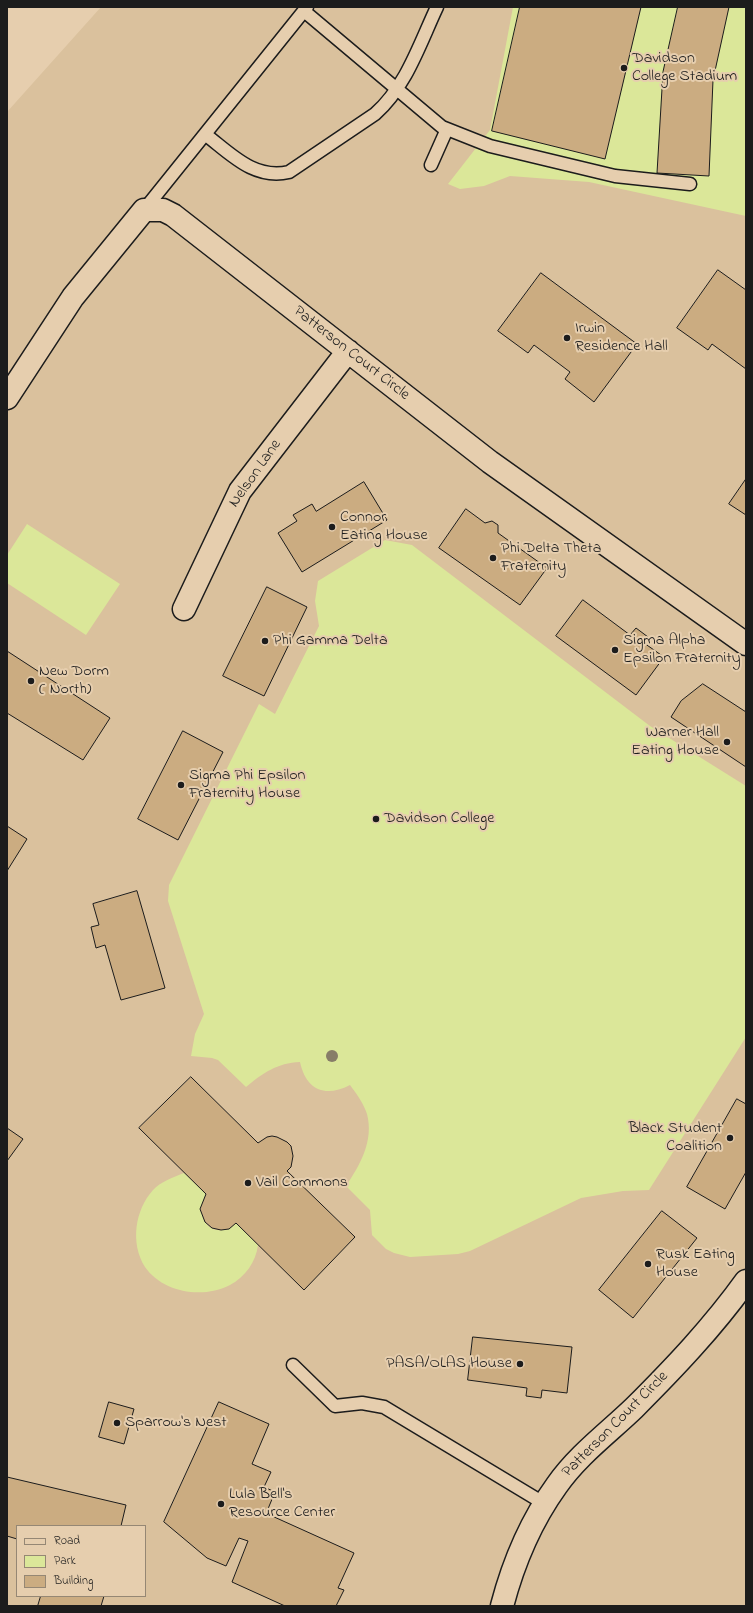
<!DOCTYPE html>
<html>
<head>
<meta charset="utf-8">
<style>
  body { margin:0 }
  #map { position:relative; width:753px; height:1613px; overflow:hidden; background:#e6ceae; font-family:"Indie Flower",sans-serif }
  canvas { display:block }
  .frame { position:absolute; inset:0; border:8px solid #1c1c1c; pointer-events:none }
  .legend { position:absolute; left:16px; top:1525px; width:130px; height:72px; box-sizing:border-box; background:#e6ceae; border:1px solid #958774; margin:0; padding:5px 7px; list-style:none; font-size:12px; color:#1c1c1c }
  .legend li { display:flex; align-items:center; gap:8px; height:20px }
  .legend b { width:20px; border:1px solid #958774 }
</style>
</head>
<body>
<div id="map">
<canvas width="753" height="1613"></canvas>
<div class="frame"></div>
<ul class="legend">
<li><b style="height:5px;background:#e6ceae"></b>Road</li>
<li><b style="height:11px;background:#dbe799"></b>Park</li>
<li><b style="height:11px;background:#cbac81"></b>Building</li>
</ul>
</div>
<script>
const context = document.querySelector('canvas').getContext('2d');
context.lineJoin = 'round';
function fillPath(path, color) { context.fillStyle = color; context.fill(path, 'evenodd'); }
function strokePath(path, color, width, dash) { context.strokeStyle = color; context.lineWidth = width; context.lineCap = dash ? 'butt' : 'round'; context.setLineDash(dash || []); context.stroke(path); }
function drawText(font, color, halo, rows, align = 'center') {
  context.font = font + ' "Indie Flower",sans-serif'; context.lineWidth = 4; context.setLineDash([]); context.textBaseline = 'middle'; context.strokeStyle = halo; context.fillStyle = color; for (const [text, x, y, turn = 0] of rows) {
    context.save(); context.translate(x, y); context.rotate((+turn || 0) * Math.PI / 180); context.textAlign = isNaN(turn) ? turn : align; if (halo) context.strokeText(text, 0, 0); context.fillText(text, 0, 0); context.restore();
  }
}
const built = new Path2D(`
  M101,7H746V1606H7V112ZM17,1526H145V1596H17Z`);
const green = new Path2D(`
  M513,7H746V216L589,182L510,176L484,186L460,189L448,184L490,130Z
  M27,524L120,584L86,635L7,583V555Z
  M385,540L412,545L650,726L746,786V1037L649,1190L623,1191L581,1198L470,1251L458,1254L410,1257L394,1253L386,1249L372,1235L370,1210L346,1186C360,1165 374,1141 367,1114C364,1104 356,1093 350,1085C325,1098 306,1090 300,1062C277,1063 263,1073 246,1087L218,1060L212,1058L191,1056L195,1034L204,1014L168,901L169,885L259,704L275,714L319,626L315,601L318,581Z
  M184,1173L206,1194C192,1220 215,1242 236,1223L258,1245C256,1262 245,1277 230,1285C203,1299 163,1293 145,1267C130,1243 135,1210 153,1190C160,1182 174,1177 184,1173Z`);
const building = new Path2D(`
  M520,7H641L605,159L492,131Z
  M678,7H729L713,80L709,176L657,173L663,72Z
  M718,270L746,290V369L712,344L708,350L677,328Z
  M541,273L637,344L594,402L565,379L570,372L534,345L528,353L498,331Z
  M746,479V515L729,504Z
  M364,482L387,520L302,572L278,533L297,521L293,515L312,504L316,511Z
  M466,509L485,523L492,521L498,525V533L547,568L520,605L439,548Z
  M267,587L307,607L264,696L223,676Z
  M583,600L630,635L636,628L648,637L644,643L664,657L636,695L556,636Z
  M7,651L110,718L83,760L7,713Z
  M703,684L746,712V767L671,717L681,701Z
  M183,731L223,752L178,840L138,819Z
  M7,826L27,839L7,871Z
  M137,891L165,988L121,1000L105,945L96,948L91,927L99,925L93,904Z
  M191,1077L258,1143L267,1137L272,1136L277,1137L287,1142L291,1146L293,1156L291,1167L287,1171L355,1237L304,1290L236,1223L229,1229L221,1230L212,1228L205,1222L200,1209L206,1194L139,1128Z
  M737,1099L746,1104V1172L725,1209L687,1187Z
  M7,1128L23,1139L7,1161Z
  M662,1211L697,1238L633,1318L599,1290Z
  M473,1337L572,1347L567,1393L542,1390L541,1398L526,1396L527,1388L468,1380Z
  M109,1402L134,1409L124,1444L99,1437Z
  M219,1402L269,1424L252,1464L271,1472L264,1487L275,1492L265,1516H272L354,1553L338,1588L344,1590L336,1606H285L232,1582L248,1541L239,1538L226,1566L207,1558L164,1522Z
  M7,1477L126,1505L121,1526H17V1539L7,1536Z
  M41,1596H104L101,1606H38Z`);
const lane = new Path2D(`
  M304,11L442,127L490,146L615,176L690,184
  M206,135C231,154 254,180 289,172L375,114C406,87 420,43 437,7
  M431,165L447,129
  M144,210L307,7
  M293,1365L335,1406L362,1403L384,1407L545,1504`);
const street = new Path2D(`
  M7,398L73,297L144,210H163L173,215L490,462L746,644
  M184,609L240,491L348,351
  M502,1606C513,1564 531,1521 557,1485C578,1455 608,1433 634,1408C674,1368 713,1327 746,1281`);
const trees = [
  [332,1056]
];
const markers = [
  [624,68,4,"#1c1c1c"],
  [567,338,4,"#1c1c1c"],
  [332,527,4,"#1c1c1c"],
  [493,558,4,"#1c1c1c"],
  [265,641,4,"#1c1c1c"],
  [615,650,4,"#1c1c1c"],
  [31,681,4,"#1c1c1c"],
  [727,742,4,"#1c1c1c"],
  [181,785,4,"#1c1c1c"],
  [376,819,4,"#1c1c1c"],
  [730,1138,4,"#1c1c1c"],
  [248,1183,4,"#1c1c1c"],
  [648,1264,4,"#1c1c1c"],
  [520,1364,4,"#1c1c1c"],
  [117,1423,4,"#1c1c1c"],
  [221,1504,4,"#1c1c1c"]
];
const poiNames = [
  ["Davidson",632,59],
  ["College Stadium",632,77],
  ["Irwin",575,329],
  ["Residence Hall",575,347],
  ["Connor",340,518],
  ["Eating House",340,536],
  ["Phi Delta Theta",501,549],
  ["Fraternity",501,567],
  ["Phi Gamma Delta",273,641],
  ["Sigma Alpha",623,641],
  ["Epsilon Fraternity",623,659],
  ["New Dorm",39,672],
  ["( North)",39,690],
  ["Warner Hall",719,733,"right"],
  ["Eating House",719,751,"right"],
  ["Sigma Phi Epsilon",189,776],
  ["Fraternity House",189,794],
  ["Davidson College",384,819],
  ["Black Student",722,1129,"right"],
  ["Coalition",722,1147,"right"],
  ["Vail Commons",256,1183],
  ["Rusk Eating",656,1255],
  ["House",656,1273],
  ["PASA/OLAS House",512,1364,"right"],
  ["Sparrow's Nest",125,1423],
  ["Lula Bell's",229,1495],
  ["Resource Center",229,1513]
];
const streetNames = [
  ["Patterson Court Circle",351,354,38],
  ["Nelson Lane",256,474,-55],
  ["Patterson Court Circle",616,1425,-45]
];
fillPath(built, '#dac19d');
fillPath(green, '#dbe799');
fillPath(building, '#cbac81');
strokePath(building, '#1c1c1c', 1);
strokePath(lane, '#1c1c1c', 15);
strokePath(street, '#1c1c1c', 25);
strokePath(lane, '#e6ceae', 12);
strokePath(street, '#e6ceae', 22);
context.fillStyle = '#877d68';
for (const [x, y] of trees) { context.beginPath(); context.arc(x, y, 6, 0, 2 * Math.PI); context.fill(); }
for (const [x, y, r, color] of markers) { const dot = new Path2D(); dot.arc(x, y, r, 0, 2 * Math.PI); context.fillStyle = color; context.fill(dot); strokePath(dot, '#e6ceae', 1.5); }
drawText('16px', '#1c1c1c', '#e6ceae', poiNames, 'left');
drawText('16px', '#1c1c1c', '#e6ceae', streetNames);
</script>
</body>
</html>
